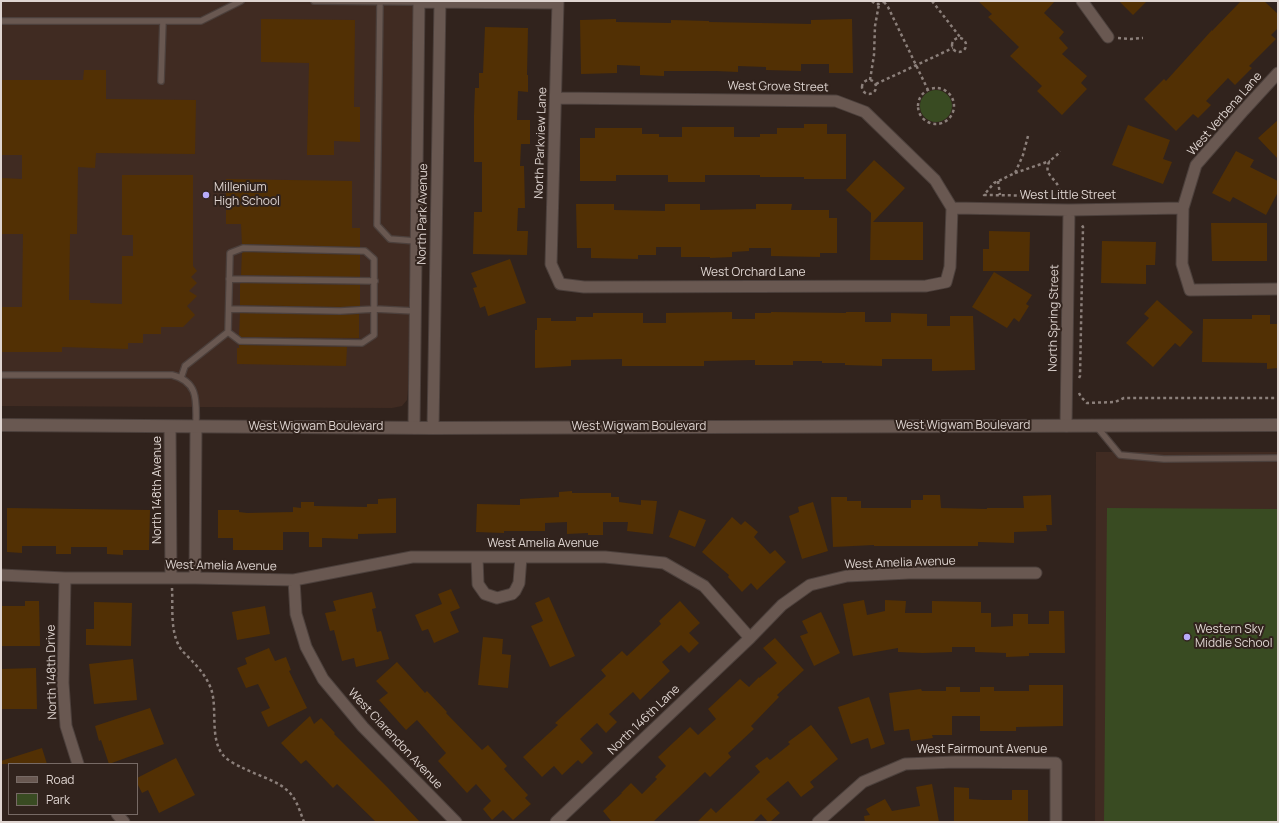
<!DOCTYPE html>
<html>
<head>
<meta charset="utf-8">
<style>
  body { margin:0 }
  #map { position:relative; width:1279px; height:823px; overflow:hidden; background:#31231d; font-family:Manrope,sans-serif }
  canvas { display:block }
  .frame { position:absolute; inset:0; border:2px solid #dfd5d1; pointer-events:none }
  .legend { position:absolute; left:8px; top:763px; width:130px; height:52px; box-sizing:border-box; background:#31231d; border:1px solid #776a65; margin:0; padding:5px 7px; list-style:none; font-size:12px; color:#dfd5d1 }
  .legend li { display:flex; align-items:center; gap:8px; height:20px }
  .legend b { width:20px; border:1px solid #776a65 }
</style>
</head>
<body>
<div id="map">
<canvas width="1279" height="823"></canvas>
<div class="frame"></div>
<ul class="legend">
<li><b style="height:5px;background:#695851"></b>Road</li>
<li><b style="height:11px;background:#394b22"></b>Park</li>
</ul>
</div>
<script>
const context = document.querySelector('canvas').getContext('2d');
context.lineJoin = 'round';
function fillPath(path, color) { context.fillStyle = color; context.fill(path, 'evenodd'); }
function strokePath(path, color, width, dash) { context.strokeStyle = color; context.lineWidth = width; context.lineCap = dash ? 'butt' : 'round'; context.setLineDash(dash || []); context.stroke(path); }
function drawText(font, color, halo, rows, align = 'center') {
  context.font = font + ' Manrope,sans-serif'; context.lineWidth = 4; context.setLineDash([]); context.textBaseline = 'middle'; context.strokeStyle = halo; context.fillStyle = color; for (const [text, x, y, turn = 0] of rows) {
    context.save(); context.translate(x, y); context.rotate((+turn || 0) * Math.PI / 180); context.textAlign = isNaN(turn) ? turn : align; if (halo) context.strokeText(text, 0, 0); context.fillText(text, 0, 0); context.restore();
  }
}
const built = new Path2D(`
  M1,1H414L408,389L407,400L402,406L392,408L1,406Z
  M1096,452H1278V822H1095Z`);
const green = new Path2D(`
  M920 106a16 16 0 1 1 32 0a16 16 0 1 1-32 0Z
  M1107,508L1278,509V822H1104Z`);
const building = new Path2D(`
  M978,1H1055L1044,13L1064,32L1059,38L1068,48L1062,54L1087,76L1081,83L1087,89L1062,115L1037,91L1042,86L1010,56L1019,47L988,17L992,14Z
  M1119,1H1147L1133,15Z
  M1241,1H1264L1278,14V28L1271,35L1276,39L1249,66L1252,68L1235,85L1228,78L1206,101L1211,105L1198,118L1193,114L1176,131L1144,99L1164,79L1166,81L1212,30V31Z
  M261,19L355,20L354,107H360V142L334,141V155H307L309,63L261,62Z
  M616,19V22L671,23V20L709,21V22L811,24V20L852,19L853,73H829V64H801V71L766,70V67L738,66V72L716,71H664V76L640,75V66L617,65V73L581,74L580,20Z
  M485,27L528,28L527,75H528V92L518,91L517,120H530V144H521L520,166H524L525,208H518L517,231H528L527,255L473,254L474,212H482V162H474V115L475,88H479V73H483Z
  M84,70H106V99L196,100L195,154L96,153L95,168L78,167L77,234H70L69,300H90V303L122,304V256H133V235H122V175H193V266L197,271L191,277L197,283L189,291L197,296L187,306L195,315L183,327H161V334H143V343H128V349L62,347V352H1V307H22L23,234H1V178L22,179V155H1V80H83Z
  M1278,120V159L1258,138Z
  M804,124H827V134H846V179H804V177H760V175H705V182H668V175H616V181H580V138H595V128H642V134H659V137H682V127H734V137H760V134H777V128H804Z
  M1128,125L1170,140L1163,159L1172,162L1163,184L1112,165Z
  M1236,151L1254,160L1250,167L1278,181V192L1266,215L1233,197L1230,202L1212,193Z
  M874,160L905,188L873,222H923V260H870L871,213L846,190Z
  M226,179L352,181V228H360V247L242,244L241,224H226Z
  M576,204H614V210L665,211V204H700V210L756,209V204H792L791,210H829V218H837V253H820V257L771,256V248H749V251L732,252V257L710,258V257H681V247H656V255H638V259L591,258V248H577Z
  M1211,223H1267V261H1212Z
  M989,231L1030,232L1029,271H983V249H989Z
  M1102,241L1156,242L1155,265H1146V284L1101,283Z
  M244,252L360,255V277L241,275L242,253Z
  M510,259L526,303L488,316L485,306L480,308L473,288L477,287L471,273Z
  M994,272L1032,295L1026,304L1029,306L1019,322L1014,318L1007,328L972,307Z
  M241,283L360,285V306L340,307L240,305V284Z
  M1157,300L1193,332L1180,347L1175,343L1153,367L1126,343L1149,318L1144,314Z
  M732,312V319H755V313H771V312L846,313V312H865V322H891V313L927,314V326H950V316H973L975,370L932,371V359H882V366L845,365V363H822V361H793V365H755V360L704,361V366H622V359L571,360V366L535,368V330H537V318H551V321H576V317H593V313H643V323H666V313Z
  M240,313L340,315L359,314V338L241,337L239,335Z
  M1252,315H1270V324H1278V368L1267,369V363L1202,362L1203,319H1252Z
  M239,345L347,347L346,366L237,364V348H239Z
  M572,491V493H611V497H619V502L641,505V500L657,501L653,534L627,531L628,522H603V535H588V533L567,534V522L545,523V531H504V533L476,532L477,504L520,505V499L559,497V492Z
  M923,495H940L941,508L987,509V508H1024L1023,496L1051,495L1052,525H1046L1047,531L1014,532V543L978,542V546H874V545L833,547L831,497H847V501H861V508H911V500H923Z
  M396,498V533L358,534V539L322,538V547H309V532H283V550H233V538H218V510H239V512L247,513L293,512V507L301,508V502H314V506L367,507V504H378V499Z
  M813,502L828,551L802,559L789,516L799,512L798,507Z
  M7,508L150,510L149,550H123V555L107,554V547H71V554H56V546H22V553L7,552Z
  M679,510L706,520L695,547L669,537Z
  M732,517L741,525L745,521L758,532L754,537L770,554L775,550L786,562L757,590L751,583L742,592L728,577L729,575L702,552Z
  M451,589L460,608L450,612L459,632L434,643L428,629L422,631L415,615L442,604L438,594Z
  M372,592L376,608L372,609L377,632L381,631L389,659L356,667L354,658L342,661L334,630L330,631L325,613L336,611L333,601Z
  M549,597L575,656L550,667L531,626L543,621L535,603Z
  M864,600L867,615L885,611V600L906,601L905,613H932V601L981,602V613H991V627L1013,626V614H1028V624H1049V611H1064L1065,653H1029V656L1006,657V653L975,652V647H952V652L923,653L898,652V648L853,656L843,604Z
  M25,601H39L40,646H1V606H25Z
  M680,601L700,623L689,633L699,643L689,653L681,645L662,662L670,671L640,700L633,692L609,714L617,722L606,733L597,723L580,739L593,753L582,764L578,760L562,775L554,766L542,777L523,757L558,725L555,723L606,676L601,670L622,651L627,656L661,624L659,621Z
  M94,602L132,603L131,646L86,645V629H94Z
  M265,606L270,634L237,640L232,612Z
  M821,612L840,653L814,666L800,636L808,633L802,621Z
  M483,637L503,639L502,654L511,655L508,688L478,685Z
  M775,638L804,670L777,695L779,697L751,726L754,729L728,753L731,757L710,777L705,772L653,822H612L603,811L622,793H621L631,783L642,794L657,779L655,777L666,766L658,757L690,727L698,735L716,719L708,709L740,679L749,687L759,677V678L777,663L763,648Z
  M269,648L275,661L286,657L291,670L289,671L307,708L268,727L261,712L270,708L258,684L246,688L237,668L247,664L245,658Z
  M133,659L137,700L94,704L89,664Z
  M397,662L425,693L427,691L447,712L446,713L482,750L488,745L507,766L504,769L528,795L525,798L531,804L513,820L503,810L492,820L483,809L491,801L476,784L467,793L438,761L446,753L417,720L406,730L379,700L388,693L376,681Z
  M36,668L37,709H1V669Z
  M1029,685H1063V726L1016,727V731H980V716H952V735H932L933,738L911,741L909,729L894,731L889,693L921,689L922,691H946V687H960V692H980V687H994V691H1029Z
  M869,697L885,744L871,749L868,738L851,744L838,707Z
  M150,708L164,744L109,764L101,740L99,741L95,726Z
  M310,716L314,724L321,718L335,733L334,734L388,788L420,822H376L337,784L333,788L306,760L301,764L281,743Z
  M811,725L838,759L810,782L814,787L801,797L788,781L766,799L780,813L770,822H768L761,814L753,822H697L711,808L716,813L760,772L755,766L767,757L770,760L790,744L788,742Z
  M42,748L47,764H1V761Z
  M176,758L195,795L159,813L148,790L142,793L137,783V778Z
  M932,784L939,822H865L864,816L870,815L866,809L885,799L892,811L920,806L916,787Z
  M954,787L969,788V799L984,800H1012V790H1028V822H954Z`);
const path = new Path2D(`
  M872,1L875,4H879L885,1
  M932,1L960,37
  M884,2L888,7L928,90
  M952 45a7 7 0 1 1 14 0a7 7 0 1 1-14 0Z
  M1118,38L1131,39L1143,38
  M862 87a7 7 0 1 1 14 0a7 7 0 1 1-14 0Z
  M870,80L874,55L875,26L879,4
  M876,84L953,48
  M918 106a18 18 0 1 1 36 0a18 18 0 1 1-36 0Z
  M1028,136L1023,155L1015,173L994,183L984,195L1059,196
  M1015,173L1050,161
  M998,181L1000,195
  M1059,197C1059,194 1059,191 1059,188C1056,179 1045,175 1048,165C1049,159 1057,157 1060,151
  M1079,378L1080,376L1083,227L1081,224
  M1079,393L1081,397L1087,403L1115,402L1124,398H1278
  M172,588C173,606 170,629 179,646C182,652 188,656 193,662C201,670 209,681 212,692C217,711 210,739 223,755C228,761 237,765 243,768C258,776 277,780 289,792C297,800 300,812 304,822`);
const lane = new Path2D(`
  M314,1L419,2
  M380,2L377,225L390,239L416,241
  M1,21H201L241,1
  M161,81L163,21
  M243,248L365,251L374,259V335L362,343L240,341L228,332L230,253Z
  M229,279L375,281
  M229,309L340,311L375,309L415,311
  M1,375H172C200,382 196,403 196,427
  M181,378L185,366L228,332
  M1097,427L1120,455L1164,459L1278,458`);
const street = new Path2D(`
  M1082,1L1108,37
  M419,2L558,3
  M1278,73L1244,110L1196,165L1183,208L1182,264L1190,290L1278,289
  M556,98L836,101L865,112L935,180L952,208L950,267L946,282L926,286L584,287L560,284L551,264L558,1
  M952,208L1069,210L1183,208
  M1066,426L1069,210
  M170,427L171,578
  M414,428L419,1
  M433,428L440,1
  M477,557L478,584L485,594L497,598L512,594L515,591L519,583L521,557
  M1,575L65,578H195L294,580L412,557H605L664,563L704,586L750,638L782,605L810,585L847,576L909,573H1036
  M65,578L63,683L66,726L78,764
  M195,578L196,427
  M294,580L296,614L306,647L323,679L363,727L456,822
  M117,814L124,822
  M556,822L750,638
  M818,822L863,782L905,764L955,762L1056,763V822`);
const secondary = new Path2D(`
  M1,425L433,428L1278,425`);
const markers = [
  [206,195,4,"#b7abf8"],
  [1187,637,4,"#b7abf8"]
];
const streetNames = [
  ["West Grove Street",778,87,1],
  ["West Verbena Lane",1225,114,-49],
  ["North Parkview Lane",541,143,-88],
  ["West Little Street",1068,196],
  ["North Park Avenue",423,214,-89],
  ["West Orchard Lane",753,273],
  ["North Spring Street",1054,318,-89],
  ["West Wigwam Boulevard",963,426],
  ["West Wigwam Boulevard",316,427],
  ["West Wigwam Boulevard",639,427],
  ["North 148th Avenue",158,490,-90],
  ["West Amelia Avenue",543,544],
  ["West Amelia Avenue",900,563,-2],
  ["West Amelia Avenue",221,566,1],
  ["North 148th Drive",52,672,-91],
  ["North 146th Lane",644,720,-44],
  ["West Clarendon Avenue",395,739,47],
  ["West Fairmount Avenue",982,750]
];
const poiNames = [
  ["Millenium",214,188],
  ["High School",214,202],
  ["Western Sky",1195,630],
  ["Middle School",1195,644]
];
fillPath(built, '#402b22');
fillPath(green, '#394b22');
fillPath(building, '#523004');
strokePath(lane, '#4c403c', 8);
strokePath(street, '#4c403c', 13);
strokePath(secondary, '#4c403c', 14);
strokePath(path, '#8b7f7a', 2.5, [3, 3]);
strokePath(lane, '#695851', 5.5);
strokePath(street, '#695851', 11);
strokePath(secondary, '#695851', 12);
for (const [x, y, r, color] of markers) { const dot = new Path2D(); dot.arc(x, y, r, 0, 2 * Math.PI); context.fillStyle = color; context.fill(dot); strokePath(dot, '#31231d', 1.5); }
drawText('12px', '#dfd5d1', '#31231d', streetNames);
drawText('12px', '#dfd5d1', '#31231d', poiNames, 'left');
</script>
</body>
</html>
